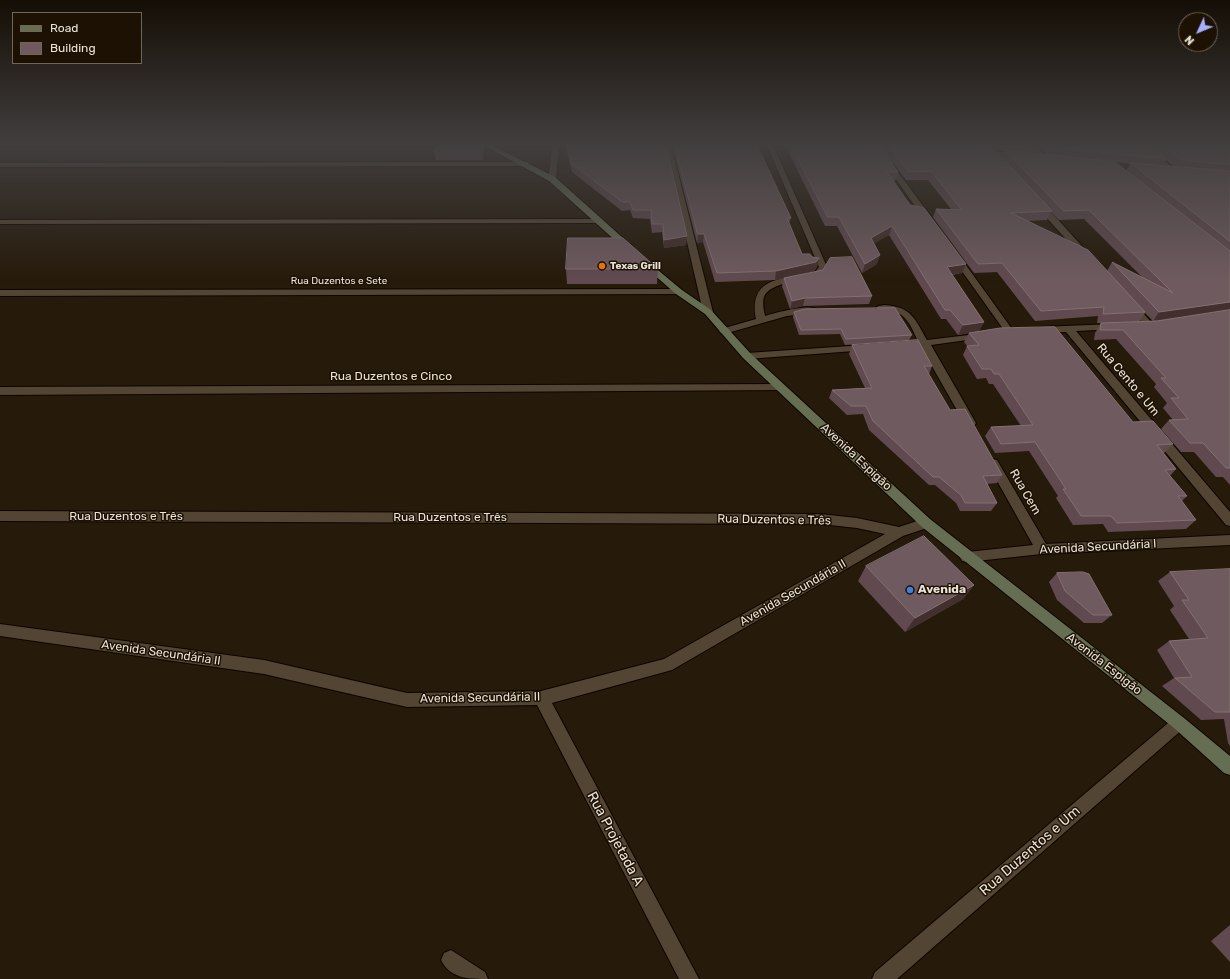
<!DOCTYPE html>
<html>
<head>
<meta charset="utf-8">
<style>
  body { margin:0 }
  #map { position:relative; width:1230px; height:979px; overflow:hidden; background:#261a0a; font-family:Rubik,sans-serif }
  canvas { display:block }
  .legend { position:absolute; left:12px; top:12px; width:130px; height:52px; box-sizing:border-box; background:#1c1103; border:1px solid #6f6558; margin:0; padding:5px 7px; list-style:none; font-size:12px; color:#ebe3d8 }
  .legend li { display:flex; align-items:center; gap:8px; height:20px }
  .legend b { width:20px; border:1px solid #6f6558 }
  .north { position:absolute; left:1178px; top:12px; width:40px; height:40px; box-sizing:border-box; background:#1c1103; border:1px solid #6f6558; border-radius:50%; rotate:226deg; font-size:11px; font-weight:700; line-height:16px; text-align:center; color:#ebe3d8 }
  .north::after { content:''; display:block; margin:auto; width:14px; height:18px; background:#a5b1fc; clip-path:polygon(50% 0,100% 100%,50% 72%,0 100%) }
</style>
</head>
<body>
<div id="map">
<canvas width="1230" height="979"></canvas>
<ul class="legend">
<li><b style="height:5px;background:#656d52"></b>Road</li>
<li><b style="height:11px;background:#6f5b5f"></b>Building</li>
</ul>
<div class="north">N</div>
</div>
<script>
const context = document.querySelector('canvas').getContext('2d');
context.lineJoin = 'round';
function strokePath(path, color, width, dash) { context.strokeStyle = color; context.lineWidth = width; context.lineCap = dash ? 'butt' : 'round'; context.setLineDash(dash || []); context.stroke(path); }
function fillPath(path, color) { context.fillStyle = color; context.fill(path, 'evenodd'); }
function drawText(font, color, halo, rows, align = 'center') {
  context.font = font + ' Rubik,sans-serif'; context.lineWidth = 3; context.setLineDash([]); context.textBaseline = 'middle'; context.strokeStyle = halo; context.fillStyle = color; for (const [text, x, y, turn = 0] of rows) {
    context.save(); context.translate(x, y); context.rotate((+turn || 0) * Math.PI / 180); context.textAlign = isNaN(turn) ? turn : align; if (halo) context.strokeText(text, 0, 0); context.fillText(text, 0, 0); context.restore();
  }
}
const street = new Path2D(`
  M553,145H559L556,179L552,181L548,179Z
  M665,145H671L713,312L711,314L708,315L703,312Z
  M767,145H773L827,267L821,276C807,280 769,282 764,297C762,303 764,310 765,316C775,313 810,303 818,310L813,313L787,316L724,334L721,333L719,331L721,329L756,319C748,275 784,280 815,272L819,267Z
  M872,145H878L932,218V222H926Z
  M1029,145H1036L1046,157V159H1042Z
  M1137,145H1144L1178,171V175H1172Z
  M982,150L1020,154L1023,156L1020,158L980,153L979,152Z
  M528,162L529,164L525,166L0,167V163Z
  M1036,202H1042L1089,254V258H1083L1036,206Z
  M598,219L602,221L601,223L0,224V220Z
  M955,253L958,254L1012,329L1014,331L1012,333H1006L951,256Z
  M679,289L684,292L682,294L0,296V290Z
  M1132,303L1135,304L1153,324V328H1147L1129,308L1127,306Z
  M885,305C912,307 915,319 927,340L985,333L987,335L982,338L931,345L976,423L974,426H966L921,347L900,348L898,346L900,344L918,341C912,329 907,313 891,311C886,311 880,312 876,308L878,306Z
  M1114,324L1117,325L1119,327L1117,329L1076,331L1230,512V526L1226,525L1066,332L1040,333L1035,330L1040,327Z
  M865,345L870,348L868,350L747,359L742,356L747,353Z
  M782,384L787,388L786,390L0,395V387Z
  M993,459L997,460L1046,544L1230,535V545L1042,554L967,562L962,561L960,557L962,553L967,552L1033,545L987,463L989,460Z
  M0,511L820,514L857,518L899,527L926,518L930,519L932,523L930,527L903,536L672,670L552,703L699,979H679L537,705L407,707L264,674L0,636V624L264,660L407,693L541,691L664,659L885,534L857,528L820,524L0,521Z
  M1179,715L1184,718L1187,723L1184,728L897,979H872L875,972L1174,718Z
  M451,950L485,972L488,979C469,979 450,979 441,960L444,953Z`);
const secondary = new Path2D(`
  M483,145H491L555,177L633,247V251H627L549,181Z
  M647,261L682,290L711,310L751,354L930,519L1184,718L1230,756V775L1224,773L1174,728L922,527L743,358L705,314L676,294L644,266V262Z`);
const wall = new Path2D(`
  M565,145H666L687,236L686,245L664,248L662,232L652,233L650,219L633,218L630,210L622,211L572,172Z
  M672,145H757L791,218L789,223L802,254L812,257L819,258L817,267L814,271L775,280L715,282L703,242L697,243Z
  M785,145H880L898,172L895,181H893L910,205L966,264L962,273L952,275L984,322L979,331L958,335L946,319H941L889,235L874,243L877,264L862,273L837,226H825Z
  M880,145H1230V310L1153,321L1230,310V485L1223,477H1216L1194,452H1181L1161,429L1169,420H1173L1163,408L1167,403L1154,387L1156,384L1116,339L1094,340L1095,333L1101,323L1153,321L1145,313L1139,322L1097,323L1098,316L1035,321L997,272L974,273L933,217L936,209H951L928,180H906ZM1038,146L1046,154L1035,153ZM994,149L1005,151L1002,158ZM1166,160L1174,167L1162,166ZM1116,162L1130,164L1126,171ZM1051,212L1059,220L1084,219L1142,277L1112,262L1107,271L1028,221L1047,220Z
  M485,148L483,160H436L434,152Z
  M566,269H658L657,284H567Z
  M784,278L872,296L869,304L803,306L790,309L782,286Z
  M794,312L912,335L909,340L845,345L840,334L799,335L793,317Z
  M969,333L1173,444L1164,453H1163L1176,469L1170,476L1187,496L1182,501L1196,520L1186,529L1108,532L1103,524L1073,525L1056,498L1058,496L1029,451L995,453L985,436L991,427L1021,426L993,384H989L986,378L977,379L963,355L967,346L964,342Z
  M852,345L932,366L929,374L950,410L1002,475L997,483L987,484L997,503L991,511H960L956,503L935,485H929L869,430L863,414L847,415L829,398L832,390L865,388L849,354Z
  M866,566L974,585L963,599L905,632L858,581Z
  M1230,569V746L1228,743L1224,719L1201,720L1162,686L1174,678L1157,650L1169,641L1189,639L1170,610L1174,606L1158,581L1170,572Z
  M1057,573L1112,615L1102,623H1084L1057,600L1049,582Z
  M1230,925V962L1211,941Z`);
const shadedWall = new Path2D(`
  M483,145H484L485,148L483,160L482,152Z
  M892,226L889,235L868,247L871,238Z
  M698,234H704L703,242L697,243Z
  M687,236L686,245L664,248V240Z
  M880,255L877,264L862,273L865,264Z
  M819,258L817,267L814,271L775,280L776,271Z
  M966,264L962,273L943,276L947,267Z
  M805,298L803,306L790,309L792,301Z
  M1230,302V310L1153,321L1159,312Z
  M984,322L979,331L958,335L963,325Z
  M974,585L963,599L905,632L915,618Z`);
const building = new Path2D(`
  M437,145H483L482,152H434Z
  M567,145H666L687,236L664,240L663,224H652L651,210H633L630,202H622L572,164Z
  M675,145H757L791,218H787L802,254H810L812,257L819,258L816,262L776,271L717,273L704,234H698Z
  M791,145H880L898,172H887L910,205L924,208L966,264L947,267L984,322L963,325L950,310H945L892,226L871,238L880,255L865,264L839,217H828Z
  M888,145H967L993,148L1052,211L1011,213L1088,250L1145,312L1103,314L1104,307L1041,311L1002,263L978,264L936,209L962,210L931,171L909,172Z
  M1049,145H1150L1166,159L1052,147Z
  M1162,145H1230V165L1182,160Z
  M1005,150L1115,162L1230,251V302L1159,312L1112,262L1173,293L1089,210L1064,211Z
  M1131,163L1230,171V241Z
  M568,238H623L658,269H566Z
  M852,257L872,296L805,298L792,301L784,278L823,270L830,258Z
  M895,308L912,335L846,339L841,329L801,330L794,312L805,309Z
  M1230,310V468H1226L1203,443H1190L1169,420L1188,419L1171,398H1179L1161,378H1166L1123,330H1100L1101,323L1157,321Z
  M1055,327L1133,422L1153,421L1173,444L1157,445L1176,469L1165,470L1187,496H1178L1196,520L1117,523L1111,516H1081L1063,489H1066L1035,442L1001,444L991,427L1033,425L999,374H994L991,369H982L967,346L979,345L969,333L1000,328Z
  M918,340L932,366H924L950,410L965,409L1002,475L983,476L997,503H965L961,495L939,477H933L873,421L866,406H851L832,390L872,388L852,345Z
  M924,536L974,585L915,618L866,566Z
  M1230,569V712H1215L1175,678L1192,677L1169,641L1208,638L1182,600H1189L1170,572Z
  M1083,572L1089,574L1112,615H1093L1065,591L1057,573Z`);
const markers = [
  [602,266,4,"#e8710a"],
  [910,590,4,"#3f7fe0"]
];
const farPoinames = [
  ["Texas Grill",610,266]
];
const farStreetnames = [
  ["Rua Duzentos e Sete",339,281]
];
const streetNames = [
  ["Rua Duzentos e Cinco",391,377],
  ["Rua Cento e Um",1128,380,50],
  ["Avenida Espigão",856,457,43],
  ["Rua Cem",1025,492,60],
  ["Rua Duzentos e Três",126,517],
  ["Rua Duzentos e Três",450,518],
  ["Rua Duzentos e Três",774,520,1],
  ["Avenida Secundária I",1098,547,-3],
  ["Avenida Secundária II",793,593,-30],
  ["Avenida Secundária II",161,653,8],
  ["Avenida Espigão",1104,664,38],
  ["Avenida Secundária II",480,698,-1]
];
const poiNames = [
  ["Avenida",918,590]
];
const nearStreetnames = [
  ["Rua Projetada A",615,839,62],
  ["Rua Duzentos e Um",1030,851,-41]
];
strokePath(street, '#0e0500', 2);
strokePath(secondary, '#0e0500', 2);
fillPath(street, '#534534');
fillPath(secondary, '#656d52');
fillPath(wall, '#604a50');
fillPath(shadedWall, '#43302e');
fillPath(building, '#6f5b5f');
strokePath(building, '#837072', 1);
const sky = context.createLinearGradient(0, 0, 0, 282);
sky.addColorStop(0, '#150e06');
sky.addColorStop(0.51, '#413e3e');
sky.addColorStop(1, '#413e3e00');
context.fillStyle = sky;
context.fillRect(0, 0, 1230, 282);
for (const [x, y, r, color] of markers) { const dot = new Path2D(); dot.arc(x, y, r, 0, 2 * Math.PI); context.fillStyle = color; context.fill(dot); strokePath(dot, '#1c1103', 1.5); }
drawText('bold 10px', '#ebe3d8', '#1c1103', farPoinames, 'left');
drawText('10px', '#ebe3d8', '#1c1103', farStreetnames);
drawText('12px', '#ebe3d8', '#1c1103', streetNames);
drawText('bold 12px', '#ebe3d8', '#1c1103', poiNames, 'left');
drawText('14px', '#ebe3d8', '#1c1103', nearStreetnames);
</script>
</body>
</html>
